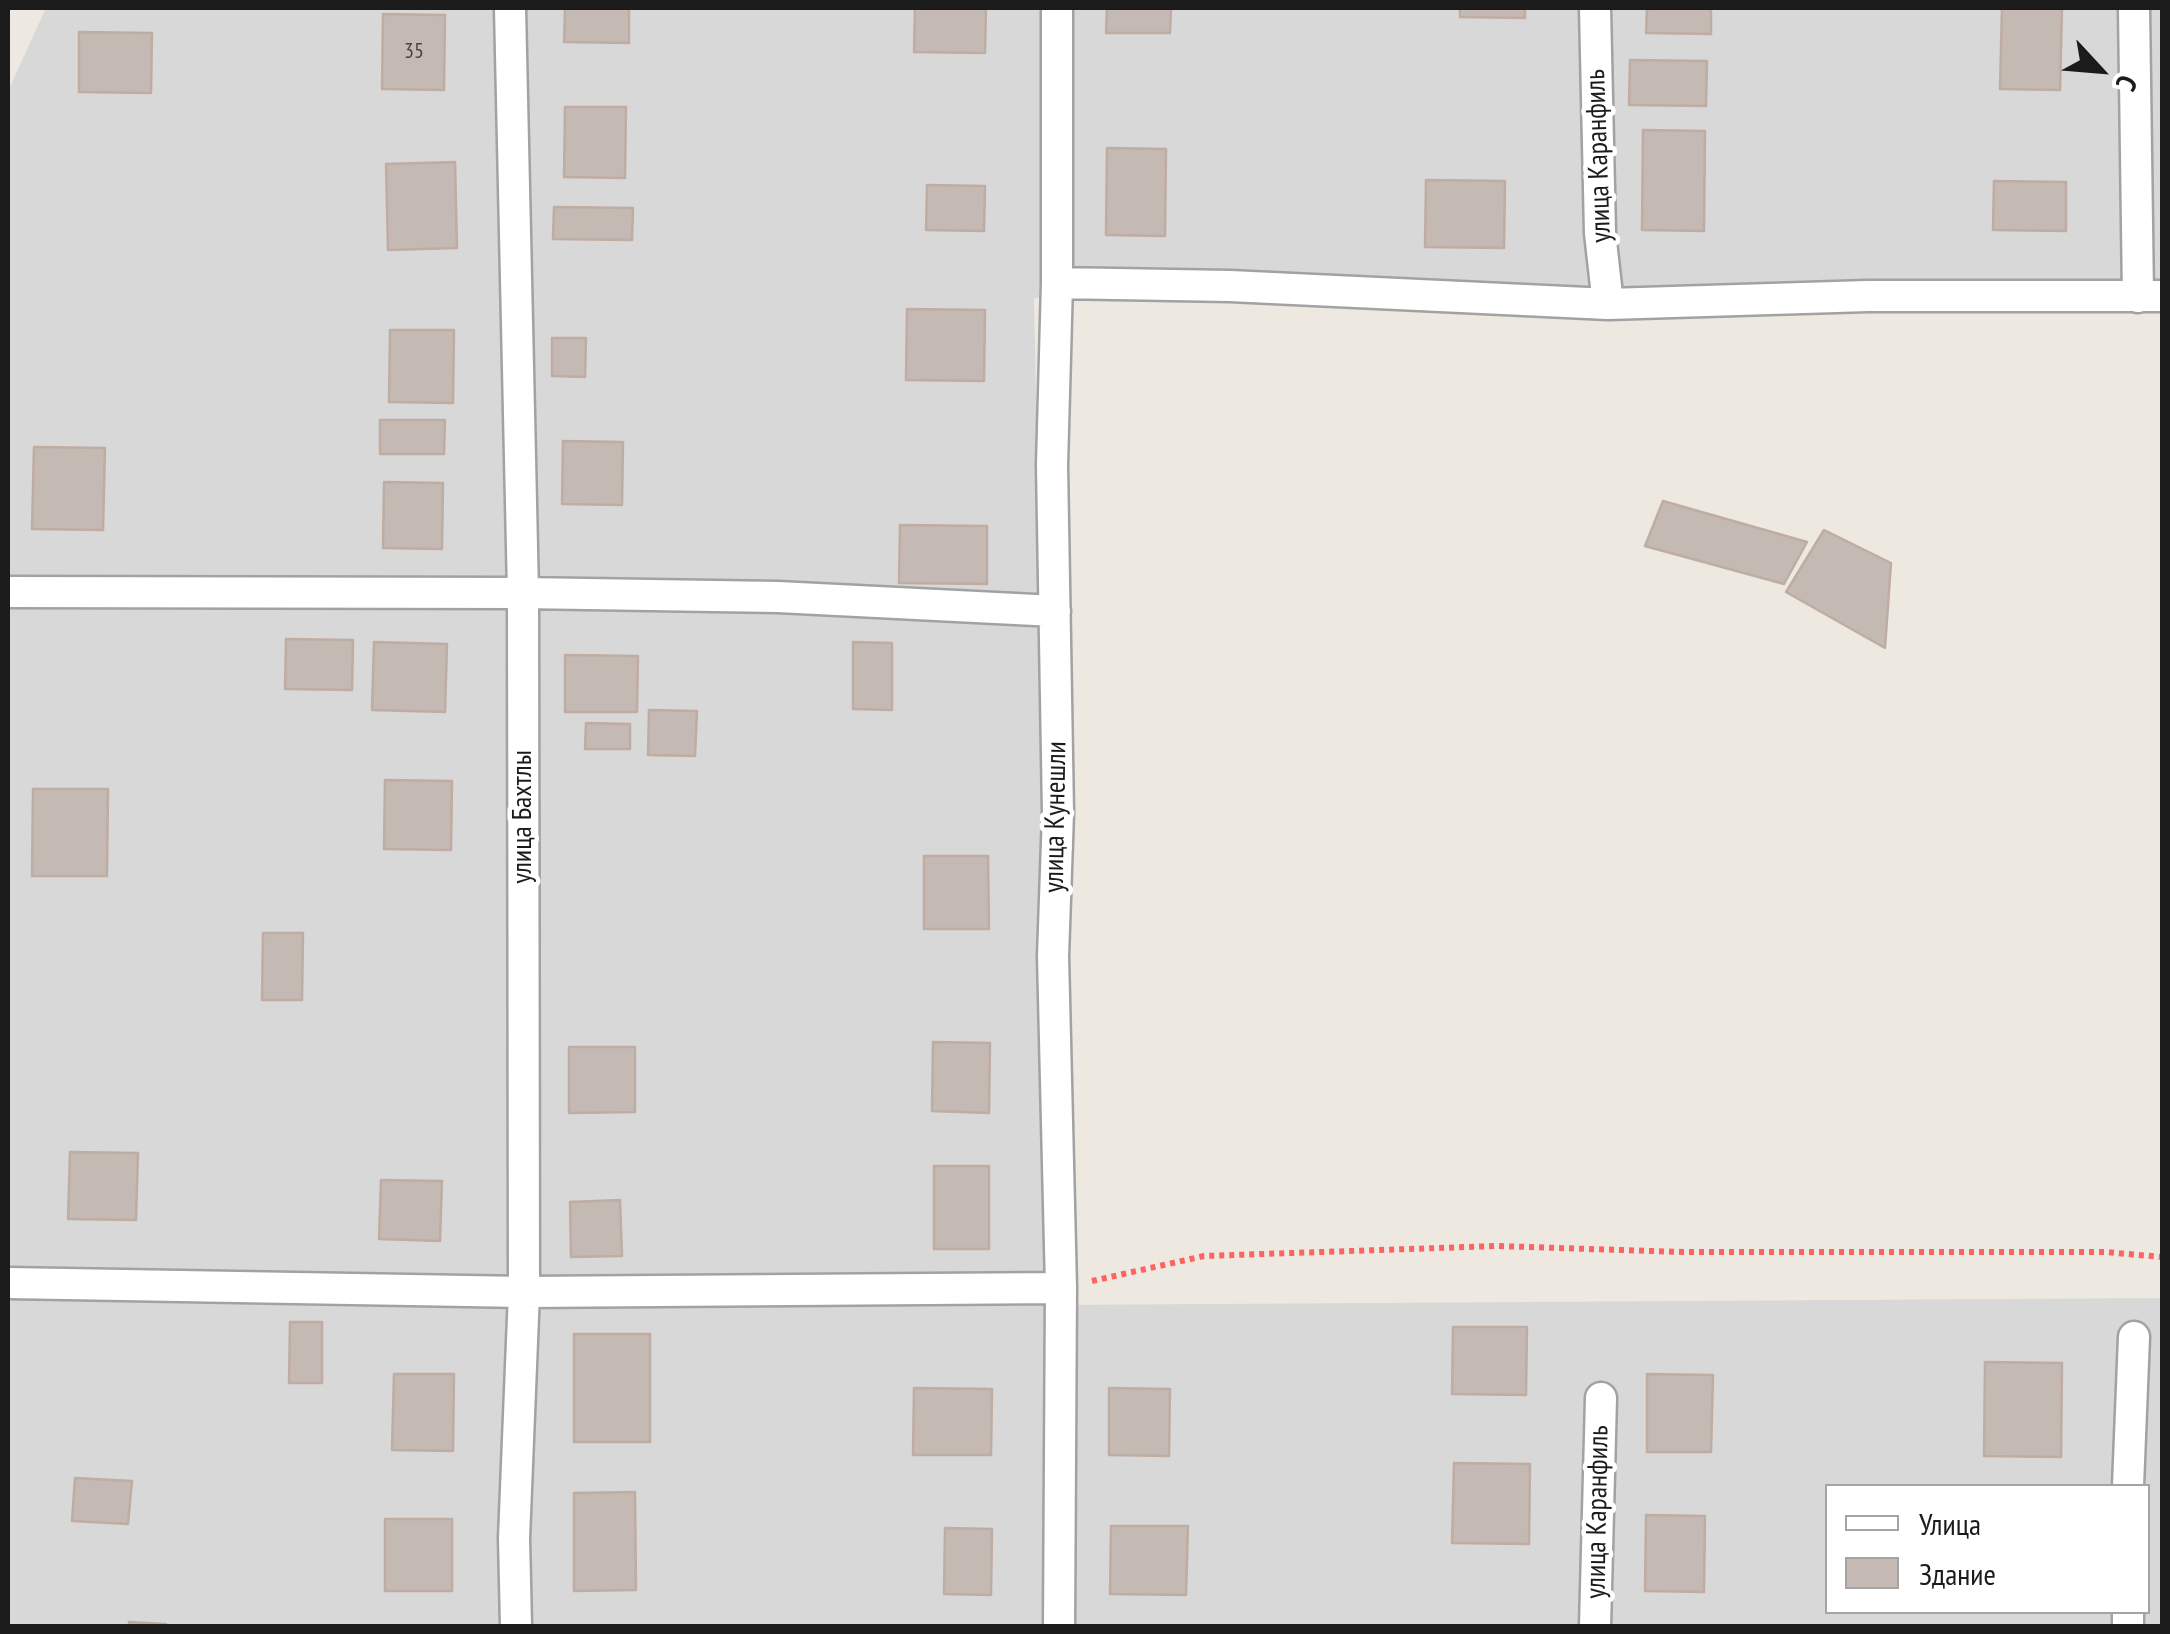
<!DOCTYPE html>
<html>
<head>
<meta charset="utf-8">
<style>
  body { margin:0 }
  #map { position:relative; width:2170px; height:1634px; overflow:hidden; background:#ede8e0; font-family:"PT Sans Narrow",sans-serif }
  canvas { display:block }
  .frame { position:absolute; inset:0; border:10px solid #1b1b1b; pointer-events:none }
  .legend { position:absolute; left:1825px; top:1484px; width:325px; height:130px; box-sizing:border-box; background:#fff; border:2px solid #a4a4a4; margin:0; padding:12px 18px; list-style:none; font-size:30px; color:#1b1b1b }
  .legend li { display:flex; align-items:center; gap:20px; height:50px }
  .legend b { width:50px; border:2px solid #a4a4a4 }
  .north { position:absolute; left:2050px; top:20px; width:100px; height:100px; -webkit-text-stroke:8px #fff; paint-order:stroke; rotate:116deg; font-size:28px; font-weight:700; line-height:40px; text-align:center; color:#1b1b1b }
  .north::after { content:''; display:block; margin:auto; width:35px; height:45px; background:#1b1b1b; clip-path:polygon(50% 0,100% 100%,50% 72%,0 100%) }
</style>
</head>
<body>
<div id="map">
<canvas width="2170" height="1634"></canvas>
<div class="frame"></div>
<ul class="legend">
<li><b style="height:12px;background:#fff"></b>Улица</li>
<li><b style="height:28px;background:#c5b9b4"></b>Здание</li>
</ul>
<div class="north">С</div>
</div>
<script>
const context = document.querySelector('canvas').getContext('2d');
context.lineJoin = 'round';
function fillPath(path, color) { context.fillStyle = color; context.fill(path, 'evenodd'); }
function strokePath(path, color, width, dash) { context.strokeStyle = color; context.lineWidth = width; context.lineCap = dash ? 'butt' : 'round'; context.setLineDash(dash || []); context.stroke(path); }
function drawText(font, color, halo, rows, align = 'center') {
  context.font = font + ' "PT Sans Narrow",sans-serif'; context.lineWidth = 9; context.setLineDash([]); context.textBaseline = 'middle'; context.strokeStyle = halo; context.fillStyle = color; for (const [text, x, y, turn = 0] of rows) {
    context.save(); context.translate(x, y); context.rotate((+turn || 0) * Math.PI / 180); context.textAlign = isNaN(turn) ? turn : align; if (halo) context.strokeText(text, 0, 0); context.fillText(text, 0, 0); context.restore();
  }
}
const residential = new Path2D(`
  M46,8H2162V287L1034,298L1054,1305L2162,1298V1626H8V91ZM1828,1486H2148V1612H1828Z`);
const building = new Path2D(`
  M565,8H629V43L564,42Z
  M915,8H986L985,53L914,52Z
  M1107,8H1171L1170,33H1106Z
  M1460,8H1525V18L1460,17Z
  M1647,8H1711V34L1646,33Z
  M2002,8H2062L2060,90L2000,89Z
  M383,14L445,15L444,90L382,89Z
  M79,32L152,33L151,93L79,92Z
  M1630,60L1707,61L1706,106L1629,105Z
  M565,107H626L625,178L564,177Z
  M1643,130L1705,131L1704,231L1642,230Z
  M1107,148L1166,149L1165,236L1106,235Z
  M455,162L457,248L388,250L386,164Z
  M1426,180L1505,181L1504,248L1425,247Z
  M1994,181L2066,182V231L1993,230Z
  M927,185L985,186L984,231L926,230Z
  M554,207L633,208L632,240L553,239Z
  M907,309L985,310L984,381L906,380Z
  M390,330H454L453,403L389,402Z
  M552,338H586L585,377L552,376Z
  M380,420H445L444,454H380Z
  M563,441L623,442L622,505L562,504Z
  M34,447L105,448L103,530L32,529Z
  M384,482L443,483L442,549L383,548Z
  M1663,501L1807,542L1784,584L1645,546Z
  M900,525L987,526V584L899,583Z
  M1824,530L1891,563L1885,648L1786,592Z
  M286,639L353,640L352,690L285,689Z
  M374,642L447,644L445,712L372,710Z
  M853,642L892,643V710L853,709Z
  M565,655L638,656L637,712H565Z
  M649,710L697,711L695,756L648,755Z
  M586,723L630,724V749H585Z
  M385,780L452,781L451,850L384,849Z
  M33,789H108L107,876H32Z
  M924,856H988L989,929H924Z
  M263,933H303L302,1000H262Z
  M933,1042L990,1043L989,1113L932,1111Z
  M569,1047H635V1112L569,1113Z
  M70,1152L138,1153L136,1220L68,1219Z
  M934,1166H989V1249H934Z
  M381,1180L442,1181L440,1241L379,1239Z
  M620,1200L622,1256L571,1257L570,1202Z
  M290,1322H322V1383H289Z
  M1453,1327H1527L1526,1395L1452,1394Z
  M574,1334H650V1442H574Z
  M1985,1362L2062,1363L2061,1457L1984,1456Z
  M394,1374H454L453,1451L392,1450Z
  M1647,1374L1713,1375L1711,1452H1647Z
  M914,1388L992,1389L991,1455H913Z
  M1109,1388L1170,1389L1169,1456L1109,1455Z
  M1454,1463L1530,1464L1529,1544L1452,1543Z
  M75,1478L132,1481L128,1524L72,1521Z
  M635,1492L636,1590L574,1591V1493Z
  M1646,1515L1705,1516L1704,1592L1645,1591Z
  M385,1519H452V1591H385Z
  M1111,1526H1188L1186,1595L1110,1594Z
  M945,1528L992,1529L991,1595L944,1594Z
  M129,1622L166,1624V1626H129Z`);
const path = new Path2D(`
  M1092,1281L1204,1256L1497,1246L1683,1252H2105L2162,1257`);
const street = new Path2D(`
  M510,8L523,593L524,1292L514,1538L516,1626
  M1057,8V283L1052,465L1058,813L1053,956L1061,1288L1059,1626
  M1595,8L1600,233L1608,304
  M2134,8L2138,297
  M1057,283L1230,286L1608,304L1868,296H2162
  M8,592L523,593L778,597L1055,611
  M8,1283L524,1292L1061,1288
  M2128,1486L2134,1337
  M2128,1612V1626
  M1595,1626L1601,1398`);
const numberNames = [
  ["35",414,52]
];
const streetNames = [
  ["улица Каранфиль",1599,156,-92],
  ["улица Бахтлы",523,817,-90],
  ["улица Кунешли",1056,817,-89],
  ["улица Каранфиль",1598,1512,-89]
];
fillPath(residential, '#d9d8d8');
fillPath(building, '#c5b9b4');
strokePath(building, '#bfaca2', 2.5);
strokePath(street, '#a2a2a2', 35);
strokePath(path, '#fe6361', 6, [5, 5]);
strokePath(street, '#fff', 30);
drawText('22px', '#464241', null, numberNames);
drawText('28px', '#1b1b1b', '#fff', streetNames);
</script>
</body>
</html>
